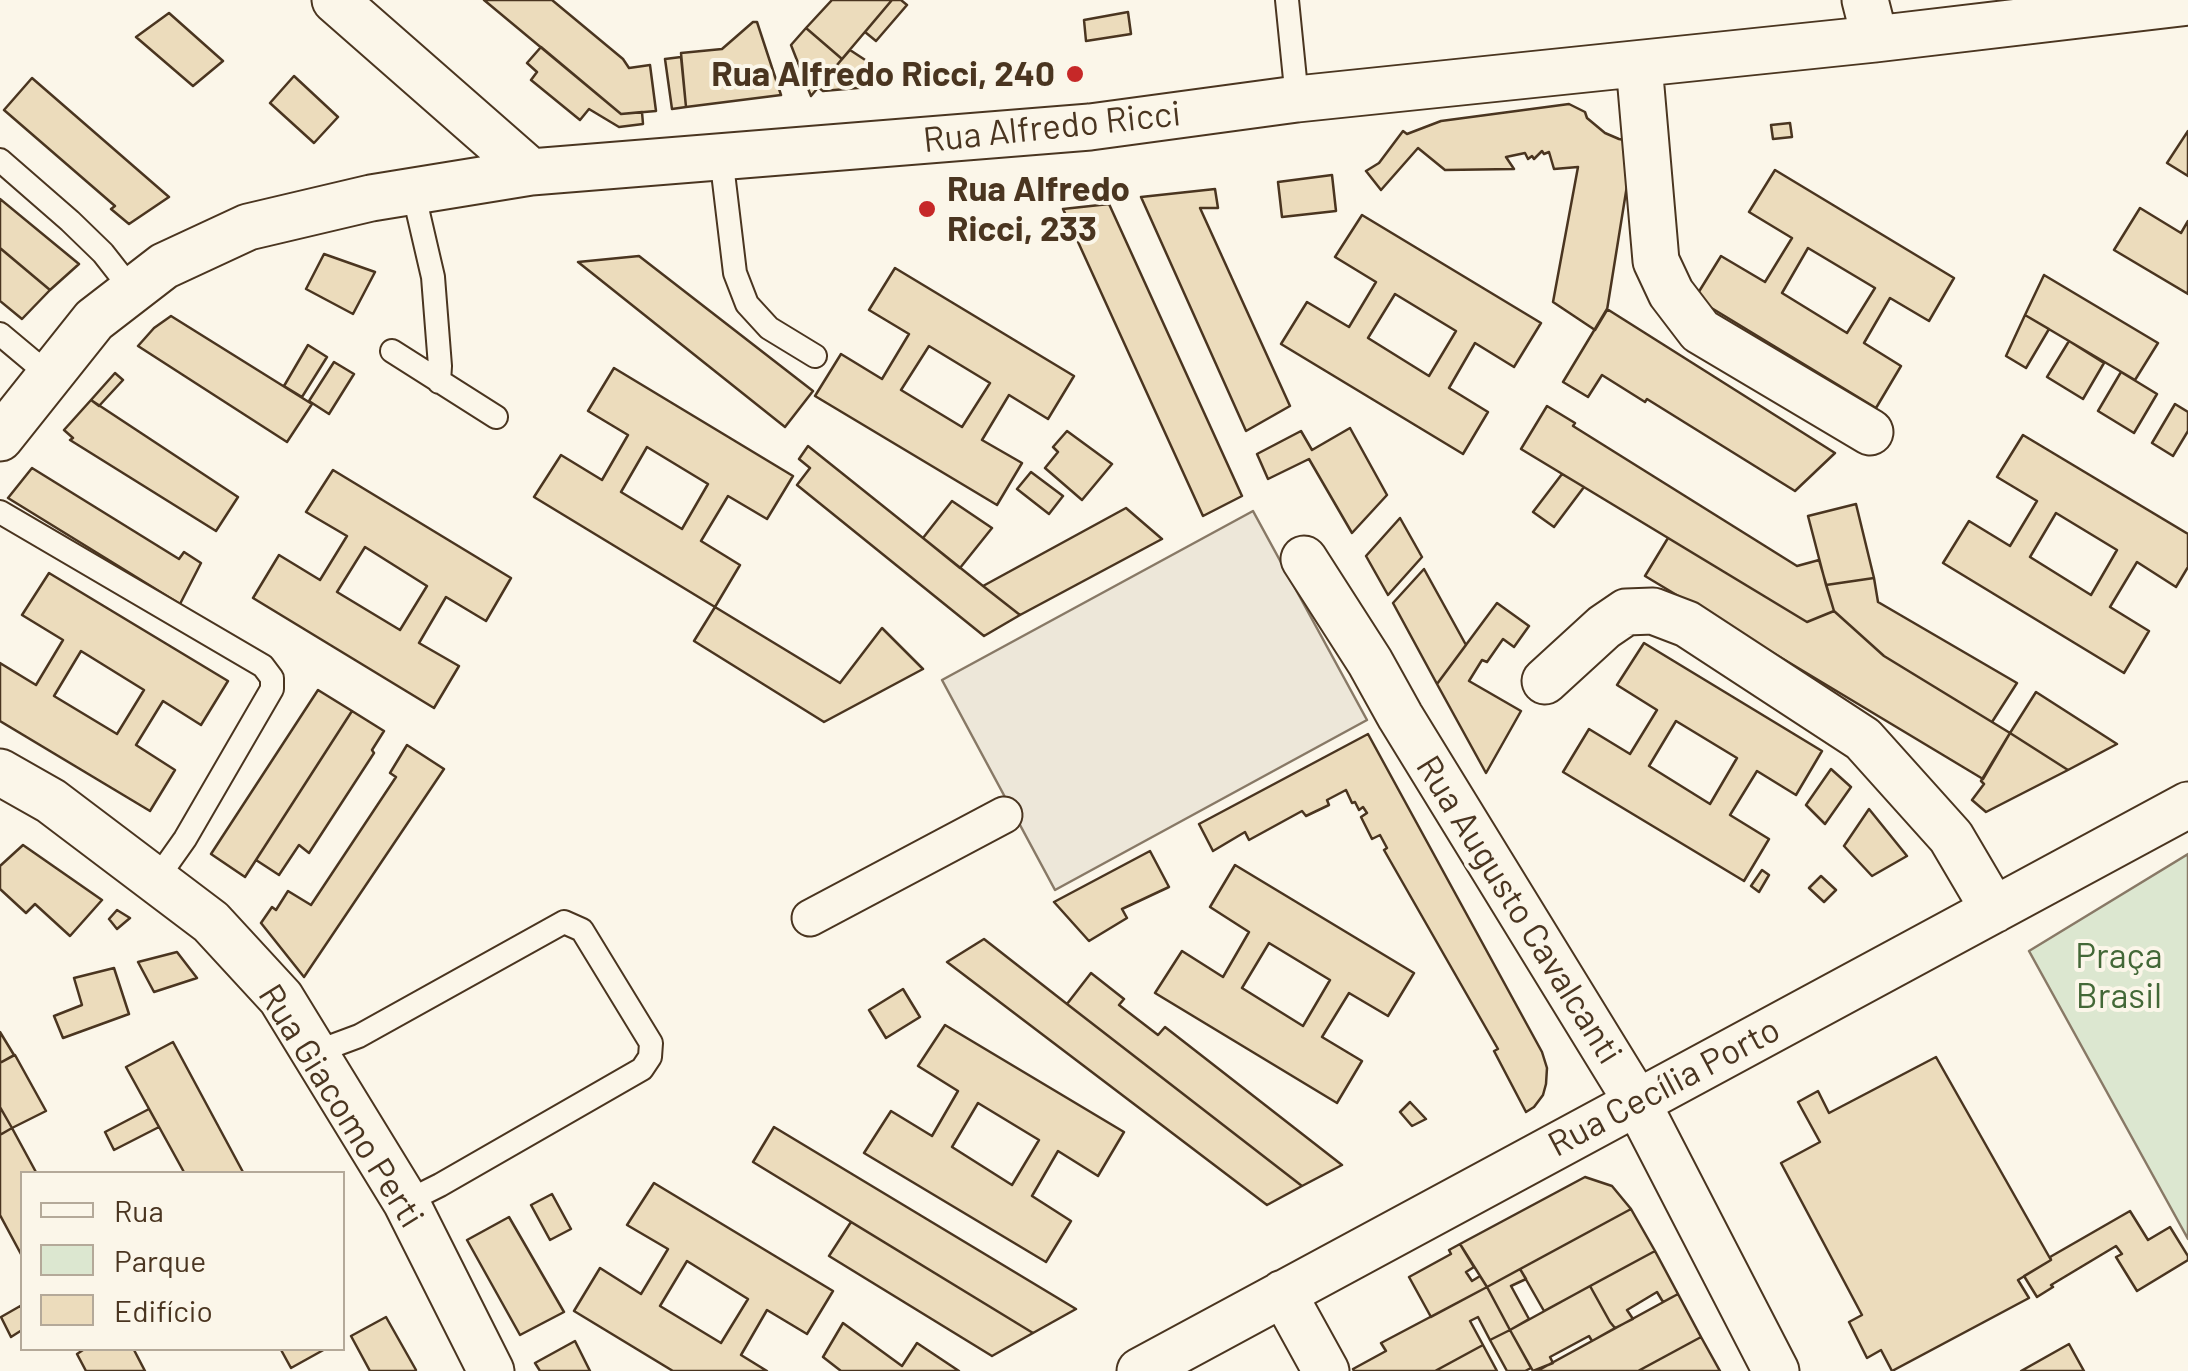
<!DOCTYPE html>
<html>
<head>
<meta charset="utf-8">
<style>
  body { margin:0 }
  #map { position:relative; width:2188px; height:1371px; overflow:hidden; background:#fbf6e9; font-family:Barlow,sans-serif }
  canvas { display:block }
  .legend { position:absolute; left:20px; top:1171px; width:325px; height:180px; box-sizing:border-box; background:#fbf6e9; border:2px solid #b4a999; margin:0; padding:12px 18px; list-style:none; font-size:30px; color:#4a3520 }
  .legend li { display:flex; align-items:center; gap:20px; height:50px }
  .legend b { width:50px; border:2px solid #b4a999 }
</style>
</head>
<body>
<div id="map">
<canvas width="2188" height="1371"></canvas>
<ul class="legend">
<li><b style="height:12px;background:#fbf6e9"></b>Rua</li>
<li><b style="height:28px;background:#dce7d0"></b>Parque</li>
<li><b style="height:28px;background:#ecdcbc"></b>Edifício</li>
</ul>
</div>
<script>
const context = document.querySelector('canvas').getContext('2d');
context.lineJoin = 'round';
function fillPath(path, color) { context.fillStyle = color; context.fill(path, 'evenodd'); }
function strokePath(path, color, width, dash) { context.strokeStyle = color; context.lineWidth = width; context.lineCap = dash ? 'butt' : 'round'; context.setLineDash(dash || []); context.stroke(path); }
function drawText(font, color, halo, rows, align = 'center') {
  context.font = font + ' Barlow,sans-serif'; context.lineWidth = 8; context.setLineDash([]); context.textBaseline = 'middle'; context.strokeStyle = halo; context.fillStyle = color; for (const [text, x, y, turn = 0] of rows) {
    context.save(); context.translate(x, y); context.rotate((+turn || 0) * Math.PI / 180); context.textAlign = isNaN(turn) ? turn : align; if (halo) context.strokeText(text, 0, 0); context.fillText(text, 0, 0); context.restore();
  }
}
const green = new Path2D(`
  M2188,854V1239L2029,951Z`);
const parking = new Path2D(`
  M1253,511L1367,720L1055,890L942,680Z`);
const building = new Path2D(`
  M484,0H552L623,59L629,68L650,65L656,111L621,114Z
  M832,0H892L842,59L806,28Z
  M892,0H901L907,5L876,41L865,32Z
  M1128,12L1131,34L1086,41L1084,20Z
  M169,13L223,61L193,86L136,37Z
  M753,22H757L781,95L686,107L681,53L722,49Z
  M806,28L842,59L811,96L791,45Z
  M541,47L621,114L642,112L643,124L619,127L589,109L580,120L531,80L537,72L527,63Z
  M850,50L882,71L869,87L823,91L818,87Z
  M681,57L686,107L672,109L665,59Z
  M294,76L338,117L314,143L270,103Z
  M32,78L169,197L129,224L111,209L115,206L4,110Z
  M1569,104L1585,112L1587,118L1605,133L1619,139L1634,142L1607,310L1595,330L1553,302L1578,167L1554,169L1549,152L1544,154L1542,151L1534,159L1532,156L1528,159L1525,153L1506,157L1514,169L1445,170L1418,148L1381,190L1366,171L1379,163L1403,131L1407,134L1441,121Z
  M1790,123L1792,137L1773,139L1771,125Z
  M2188,131V176L2167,163Z
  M1775,170L1954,278L1929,321L1890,298L1864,343L1901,366L1876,408L1695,298L1721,256L1765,282L1792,238L1749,212ZM1808,248L1875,288L1847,333L1782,293Z
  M1332,175L1336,211L1282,217L1278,182Z
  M1215,189L1218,208H1200L1290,406L1246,431L1141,197Z
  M0,199L79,264L50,290L0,248Z
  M1109,204L1242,496L1203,516L1063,209Z
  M2140,208L2181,233L2188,221V294L2114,250Z
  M1362,215L1541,323L1514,367L1475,343L1449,388L1488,412L1463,454L1281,344L1307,302L1349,327L1376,282L1335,257ZM1395,294L1456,331L1429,376L1368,338Z
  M0,248L50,290L22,319L0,301Z
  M324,254L375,272L353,314L306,289Z
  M639,256L813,391L785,427L578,262Z
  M895,268L1074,376L1048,419L1009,395L982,440L1022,463L997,505L815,396L841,354L882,379L909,334L869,310ZM929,346L990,383L962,427L901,390Z
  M2044,275L2158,343L2135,380L2025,315Z
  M1607,309L1835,453L1795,491L1647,399L1645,402L1602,375L1588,397L1563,382Z
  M2025,315L2049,329L2026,368L2006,356Z
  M171,316L312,404L287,442L138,346L154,328Z
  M2069,341L2104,363L2083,399L2047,377Z
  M308,345L327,357L302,397L284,386Z
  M334,362L354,374L329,414L309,401Z
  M614,368L793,476L767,519L728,496L701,541L740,565L715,607L534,497L561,455L602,480L628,435L588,411ZM647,447L708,484L682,529L621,492Z
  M2121,372L2157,394L2134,433L2098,411Z
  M115,373L123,380L99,406L91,400Z
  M91,400L238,497L216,531L70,440L73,438L64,430Z
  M2175,404L2188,412V431L2173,456L2152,443Z
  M1547,406L1575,423L1573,426L1797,566L1819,560L1834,611L1807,622L1521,449Z
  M1350,428L1387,495L1352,533L1309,459L1268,479L1257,454L1301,431L1312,450Z
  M1067,431L1112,464L1082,500L1045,468L1058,452L1053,447Z
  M2023,435L2188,534V567L2176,587L2137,562L2110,607L2149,631L2124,673L1943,563L1969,521L2010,546L2037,501L1997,477ZM2056,513L2117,550L2091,595L2030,557Z
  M808,446L983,586L1020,615L984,636L797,485L810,468L799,459Z
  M32,468L179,559L184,552L201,563L180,604L8,498Z
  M333,470L511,578L486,621L446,597L419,643L459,666L434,708L253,598L279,555L320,580L347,536L306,512ZM365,547L427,586L400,630L337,592Z
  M1031,472L1063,496L1049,514L1017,489Z
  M1562,474L1584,487L1554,527L1533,512Z
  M952,501L992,528L960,568L923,538Z
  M1856,504L1874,578L1826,585L1808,516Z
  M1126,508L1162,539L1020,615L983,586Z
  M1400,518L1422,557L1388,595L1366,556Z
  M1668,538L1807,622L1834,611L1884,656L2010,733L1983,779L1645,576Z
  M1424,569L1466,645L1437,684L1393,603Z
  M49,573L228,681L201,725L163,701L136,745L175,770L150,811L0,721V663L36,685L63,640L22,615ZM81,651L144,690L117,734L54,696Z
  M1874,578L1878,602L2017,683L1992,722L1884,656L1834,611L1826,585Z
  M1497,603L1529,626L1514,647L1503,639L1487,662L1482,660L1469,681L1521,711L1486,773L1437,684Z
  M715,607L840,683L882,628L923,669L824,722L694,641Z
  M1644,643L1822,751L1796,795L1757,771L1730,815L1769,839L1744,881L1563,772L1589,729L1630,754L1657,710L1617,685ZM1676,721L1737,758L1710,804L1649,766Z
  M318,690L352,711L245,877L211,854Z
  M2036,692L2117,744L2068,770L2010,733Z
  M352,711L384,731L372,750L374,753L309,853L299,845L279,875L256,860Z
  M2010,733L2068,770L1986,812L1972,800L1984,784L1981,781Z
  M1368,734L1542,1052L1547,1068L1546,1084L1543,1095L1534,1107L1526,1112L1494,1051L1498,1049L1384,850L1387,848L1380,835L1372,839L1361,817L1367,813L1363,807L1359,810L1355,802L1352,803L1346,790L1327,800L1329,805L1306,816L1302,811L1249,840L1245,832L1213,851L1199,824Z
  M407,745L444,769L304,977L261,923L272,907L276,910L288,891L311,905L396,777L390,773Z
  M1831,769L1851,787L1825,824L1806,805Z
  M1869,809L1907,856L1872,876L1844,846Z
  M23,845L102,900L70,936L35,904L26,913L0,889V866Z
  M1150,851L1169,887L1122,909L1127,918L1089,941L1054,902Z
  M1235,865L1414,973L1388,1016L1349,993L1322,1037L1362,1061L1337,1103L1155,993L1182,951L1223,977L1249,932L1210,907ZM1269,943L1330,980L1303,1026L1242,988Z
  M1762,870L1769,875L1759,892L1751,886Z
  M1821,876L1836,890L1824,902L1809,888Z
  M117,910L130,918L117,929L109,919Z
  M984,939L1067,1004L1302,1186L1267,1205L947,962Z
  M177,952L197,978L154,992L138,962Z
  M114,968L129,1014L63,1038L54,1016L82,1005L74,978Z
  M1091,973L1124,999L1119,1005L1158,1035L1165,1027L1342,1165L1302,1186L1067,1004Z
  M903,989L920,1017L886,1038L869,1010Z
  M945,1025L1124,1132L1098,1176L1058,1151L1032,1196L1071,1221L1046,1262L864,1153L891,1111L932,1136L958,1091L918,1066ZM978,1103L1039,1140L1012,1185L952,1147Z
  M0,1032L14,1055L0,1063Z
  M173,1042L244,1174H185L126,1067Z
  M15,1055L46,1111L12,1128L0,1107V1063Z
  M1936,1057L2051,1260L2018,1280L2029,1298L1892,1371L1881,1350L1867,1358L1849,1322L1862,1315L1781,1163L1820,1142L1798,1102L1818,1091L1829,1113Z
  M1410,1102L1426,1119L1412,1126L1400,1112Z
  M0,1107L12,1128L0,1135Z
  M149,1109L159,1127L114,1150L105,1132Z
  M774,1127L1076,1309L1033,1333L753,1162Z
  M12,1128L37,1174H22V1256L0,1215V1135Z
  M1585,1177L1612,1186L1631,1209L1487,1287L1460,1244Z
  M654,1183L833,1291L807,1334L767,1310L741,1355L767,1371H673L574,1311L600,1268L641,1294L668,1249L627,1225ZM687,1261L748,1299L721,1343L660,1306Z
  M552,1194L571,1229L550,1240L531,1205Z
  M1631,1209L1655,1251L1544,1311L1520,1269Z
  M2130,1211L2148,1240L2170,1227L2188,1256V1260L2137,1291L2116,1257L2122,1254L2116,1246L2051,1285L2053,1287L2037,1297L2024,1276L2051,1260L2050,1257Z
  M509,1217L564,1312L520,1335L467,1240Z
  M851,1222L1033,1333L992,1356L829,1256Z
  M1460,1244L1474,1267L1466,1272L1472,1281L1480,1276L1487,1287L1431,1317L1409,1277L1451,1254L1449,1250Z
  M1655,1251L1678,1294L1663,1302L1657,1292L1627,1310L1633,1319L1615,1328L1610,1322L1590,1286Z
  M1520,1269L1526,1279L1511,1286L1529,1319L1510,1330L1487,1287Z
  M1590,1286L1610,1322L1615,1328L1592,1341L1589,1336L1550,1357L1553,1363L1533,1371L1510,1330Z
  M1487,1287L1510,1330L1490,1340L1478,1317L1470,1321L1483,1345L1435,1371H1354L1353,1369L1386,1351L1381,1343Z
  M1678,1294L1701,1337L1638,1371H1537Z
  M22,1305V1330L11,1337L1,1317Z
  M386,1317L416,1370L414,1371H370L351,1336Z
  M843,1323L902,1366L917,1343L959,1371H841L823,1357Z
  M1510,1330L1531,1368L1525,1371H1507L1490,1340Z
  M1701,1337L1720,1371H1638Z
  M575,1341L590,1371H540L535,1363Z
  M2069,1344L2084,1371H2021Z
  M1483,1345L1497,1371H1435Z
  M86,1348H133L145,1371H86L77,1354Z
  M280,1348H327L291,1368Z`);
const service = new Path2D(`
  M1287,0L1297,99
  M721,156L735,273L747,304L769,328L815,356
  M0,160L70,221L103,253L132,290
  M413,191L433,277L440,366L439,382
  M0,334L49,375
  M392,351L496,417
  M0,512L263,666L272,678V689L185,839L156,880
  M316,1052L359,1036L564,922L582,930L651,1043L650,1057L642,1069L440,1185L406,1202`);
const pedestrian = new Path2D(`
  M810,918L1004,815`);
const minor = new Path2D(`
  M335,0L531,172
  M1865,0L1875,39
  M1639,64L1656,261L1671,293L1700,331L1870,432
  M0,438L94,320L164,266L248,227L371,198L531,172L1090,127L1297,99L1875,39L2188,2
  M1304,559L1370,662L1400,716L1637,1102L1776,1371
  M1545,681L1604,627L1626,612L1653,611L1687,624L1863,739L1951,837L1994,910
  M0,772L51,801L211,922L281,998L406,1202L491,1371
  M1283,1293L1326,1371
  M1140,1371L2188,805`);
const markers = [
  [1075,74,10,"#c62828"],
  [927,209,10,"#c62828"]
];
const poiNames = [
  ["Rua Alfredo Ricci, 240",1055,74],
  ["Rua Alfredo",947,189,"left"],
  ["Ricci, 233",947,229,"left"]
];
const streetNames = [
  ["Rua Alfredo Ricci",1052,127,-6],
  ["Rua Augusto Cavalcanti",1519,910,58],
  ["Rua Cecília Porto",1664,1087,-28],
  ["Rua Giacomo Perti",341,1106,58]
];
const parkNames = [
  ["Praça",2119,956],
  ["Brasil",2119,996]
];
fillPath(green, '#dce7d0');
strokePath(green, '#887966', 2.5);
fillPath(parking, '#ede7d9');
strokePath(parking, '#887966', 2.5);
fillPath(building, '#ecdcbc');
strokePath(building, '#4a3520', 2.5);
strokePath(service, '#4a3520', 26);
strokePath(pedestrian, '#4a3520', 39);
strokePath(minor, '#4a3520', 49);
strokePath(service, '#fbf6e9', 22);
strokePath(pedestrian, '#fbf6e9', 35);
strokePath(minor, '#fbf6e9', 45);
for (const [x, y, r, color] of markers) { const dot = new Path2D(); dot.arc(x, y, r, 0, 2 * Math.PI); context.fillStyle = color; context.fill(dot); strokePath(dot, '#fbf6e9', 4); }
drawText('bold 35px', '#4a3520', '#fbf6e9', poiNames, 'right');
drawText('35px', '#4a3520', '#fbf6e9', streetNames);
drawText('35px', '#436837', '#fbf6e9', parkNames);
</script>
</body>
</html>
